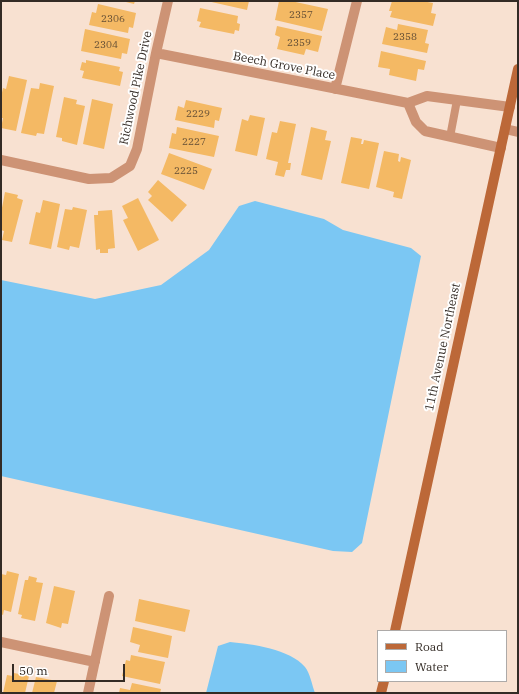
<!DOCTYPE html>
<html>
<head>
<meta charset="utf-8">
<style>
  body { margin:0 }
  #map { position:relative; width:519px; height:694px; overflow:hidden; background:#f8e1d1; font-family:"IBM Plex Serif",serif }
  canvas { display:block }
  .frame { position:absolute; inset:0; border:2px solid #332b25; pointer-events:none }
  .legend { position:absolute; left:377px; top:630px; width:130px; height:52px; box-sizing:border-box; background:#fff; border:1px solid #adaaa8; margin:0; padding:5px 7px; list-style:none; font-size:12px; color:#332b25 }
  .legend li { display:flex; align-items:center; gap:8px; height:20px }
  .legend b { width:20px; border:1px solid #adaaa8 }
  .scale { position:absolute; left:12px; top:664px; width:113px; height:18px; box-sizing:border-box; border:2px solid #332b25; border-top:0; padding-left:5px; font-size:12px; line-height:14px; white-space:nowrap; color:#332b25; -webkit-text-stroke:3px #fff; paint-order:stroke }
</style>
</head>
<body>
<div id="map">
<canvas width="519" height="694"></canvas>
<div class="frame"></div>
<ul class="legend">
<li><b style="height:5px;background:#bc6838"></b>Road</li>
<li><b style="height:11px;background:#7bc7f3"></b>Water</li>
</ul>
<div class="scale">50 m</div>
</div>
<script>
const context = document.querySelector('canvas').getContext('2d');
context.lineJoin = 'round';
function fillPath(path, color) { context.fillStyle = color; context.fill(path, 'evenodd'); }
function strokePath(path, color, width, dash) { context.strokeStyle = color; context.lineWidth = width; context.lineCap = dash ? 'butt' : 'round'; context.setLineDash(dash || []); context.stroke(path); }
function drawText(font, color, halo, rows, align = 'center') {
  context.font = font + ' "IBM Plex Serif",serif'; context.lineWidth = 4; context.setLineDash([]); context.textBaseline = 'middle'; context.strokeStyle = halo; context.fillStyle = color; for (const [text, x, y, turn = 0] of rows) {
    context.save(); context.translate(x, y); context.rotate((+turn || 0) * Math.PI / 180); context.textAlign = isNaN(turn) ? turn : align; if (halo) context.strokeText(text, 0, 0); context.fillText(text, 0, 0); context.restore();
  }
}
const water = new Path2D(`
  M255,201L324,219L343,230L411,248L421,256L362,543L352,552L333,551L1,476V280L95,299L161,285L209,250L239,206Z
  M230,642C252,644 290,649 305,667C310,673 312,685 315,693H206L218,646Z`);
const building = new Path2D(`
  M122,1H135L134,4Z
  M207,1H249L247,10Z
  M279,1H291L328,9L322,31L275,20Z
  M392,1H422L433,3L431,13L436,14L433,26L390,17L392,11H389Z
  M98,4L136,13L133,28L129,27L128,33L89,25L92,12L96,13Z
  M200,8L238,16L237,23L240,24L239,31L235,30L234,34L199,27L201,22L197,21Z
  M398,24L428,30L425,43L429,44L427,53L382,44L386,27L397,30Z
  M277,26L322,36L318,52L306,49L304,55L277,49L280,37L275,35Z
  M85,29L130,39L127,54L122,53L121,59L81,51Z
  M381,51L426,61L424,70L418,69L416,81L389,75L390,69L378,67Z
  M86,60L120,67L119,71L123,72L120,86L82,78L84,71L80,70L82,62L86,63Z
  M9,76L27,80L16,131L1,128L3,118H1V97L3,88L6,89Z
  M40,83L54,86L44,134L37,133L36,136L21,133L31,88L39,89Z
  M64,97L77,100L76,104L85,106L77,145L62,141V138L56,137Z
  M92,99L113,104L104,149L83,144Z
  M186,100L222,108L219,121L215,120L214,128L175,120L178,106L184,108Z
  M250,115L265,118L257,156L235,151L242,119L248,121Z
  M280,121L296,124L288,163H291L290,170H286L284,177L275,175L278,162L266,159L272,132L277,133Z
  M177,127L219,136L214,157L169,148L172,133L176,134Z
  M311,127L327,131L325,140L331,141L322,180L301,175Z
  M351,137L362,139L361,144H363L364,140L379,143L369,189L341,183Z
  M384,151L399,154L398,161L400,162L401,157L411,160L402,199L393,197L394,192L376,187Z
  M169,153L212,169L204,190L161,174Z
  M158,180L187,205L172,222L148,200L152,196L148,192Z
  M5,192L18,195L17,198L23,200L12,242L2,240L4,231L1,230V213Z
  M138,198L159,240L138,251L123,220L128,218L122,206Z
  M43,200L60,204L51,249L29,244L36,212L40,213Z
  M73,207L87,210L79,248L70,246L69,250L57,247L65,209L72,210Z
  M112,210L115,248L108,249V253H100V249L96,250L94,215H98V211Z
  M7,571L19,574L11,612L4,610L3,615L1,614V574L6,575Z
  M29,576L37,578L36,582L43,583L35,621L21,618L22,615L18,614L25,580H28Z
  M54,586L75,591L68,624L62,623L61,628L46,623Z
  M139,599L190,610L185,632L135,621Z
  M133,627L172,636L168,658L138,652L140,645L130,642Z
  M131,655L165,662L160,684L122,676L126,660L130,661Z
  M14,673L29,676L25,693H3L7,675L13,676Z
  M36,677L57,681L54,693H32Z
  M132,683L161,689L160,693H119L120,688L130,690Z`);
const lane = new Path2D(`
  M450,137L457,100`);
const street = new Path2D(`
  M156,53L408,103L427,96L510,107
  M335,89L357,1
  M408,103L416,122L425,131L501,148
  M505,129L518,132
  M1,160L89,179L111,178L130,166L137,149L156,53L168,1
  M1,642L95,662
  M88,693L109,596`);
const secondary = new Path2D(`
  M395,631L518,69
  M381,693L384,681`);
const numberNames = [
  ["2357",301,15],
  ["2306",113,19],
  ["2358",405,37],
  ["2359",299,43],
  ["2304",106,45],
  ["2229",198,114],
  ["2227",194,142],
  ["2225",186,171]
];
const streetNames = [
  ["Beech Grove Place",284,66,11],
  ["Richwood Pike Drive",136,88,-78],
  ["11th Avenue Northeast",443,347,-78]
];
fillPath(water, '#7bc7f3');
fillPath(building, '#f4b964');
strokePath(lane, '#cd9375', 8);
strokePath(street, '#cd9375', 10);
strokePath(secondary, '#bc6838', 10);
drawText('10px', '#634e35', null, numberNames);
drawText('12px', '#332b25', '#fff', streetNames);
</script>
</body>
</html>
